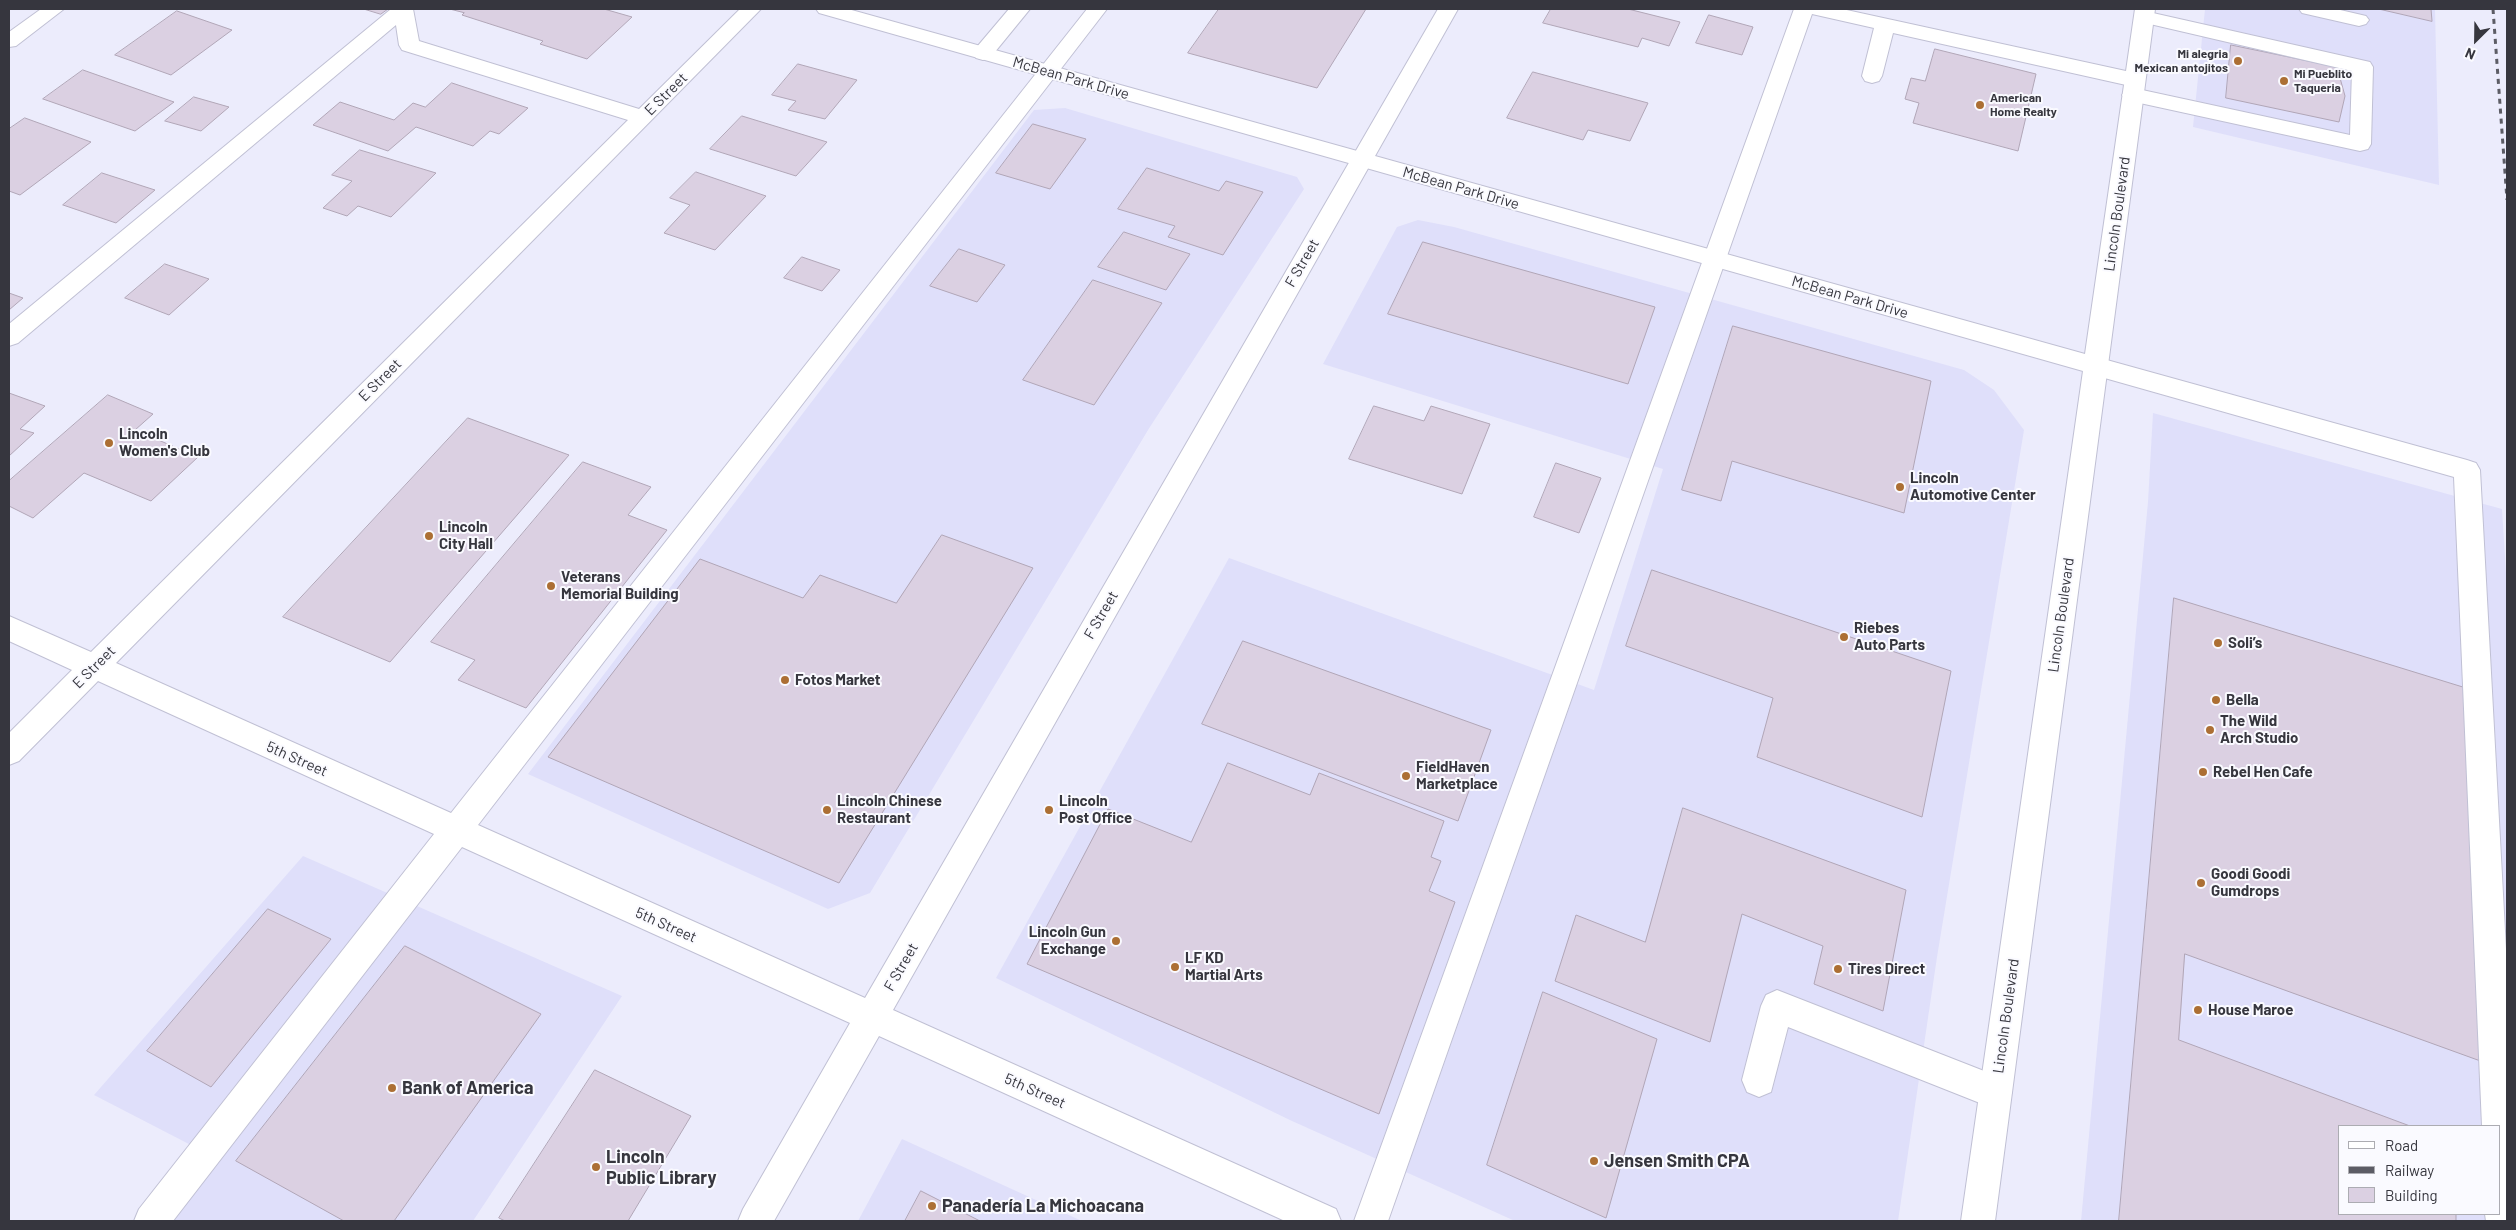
<!DOCTYPE html>
<html>
<head>
<meta charset="utf-8">
<style>
  body { margin:0 }
  #map { position:relative; width:2516px; height:1230px; overflow:hidden; background:#ececfc; font-family:Barlow,sans-serif }
  canvas { display:block }
  .frame { position:absolute; inset:0; border:10px solid #36363e; pointer-events:none }
  .legend { position:absolute; left:2338px; top:1125px; width:162px; height:90px; box-sizing:border-box; background:#fafaff; border:1px solid #acacb2; margin:0; padding:6px 9px; list-style:none; font-size:15px; color:#36363e }
  .legend li { display:flex; align-items:center; gap:10px; height:25px }
  .legend b { width:25px; border:1px solid #acacb2 }
  .north { position:absolute; left:2451px; top:15px; width:50px; height:50px; -webkit-text-stroke:4px #fafaff; paint-order:stroke; rotate:203deg; font-size:14px; font-weight:700; line-height:20px; text-align:center; color:#36363e }
  .north::after { content:''; display:block; margin:auto; width:18px; height:22px; background:#36363e; clip-path:polygon(50% 0,100% 100%,50% 72%,0 100%) }
</style>
</head>
<body>
<div id="map">
<canvas width="2516" height="1230"></canvas>
<div class="frame"></div>
<ul class="legend">
<li><b style="height:6px;background:#fff"></b>Road</li>
<li><b style="height:6px;background:#5c5c65"></b>Railway</li>
<li><b style="height:14px;background:#dbd0e2"></b>Building</li>
</ul>
<div class="north">N</div>
</div>
<script>
const context = document.querySelector('canvas').getContext('2d');
context.lineJoin = 'round';
function fillPath(path, color) { context.fillStyle = color; context.fill(path, 'evenodd'); }
function strokePath(path, color, width, dash) { context.strokeStyle = color; context.lineWidth = width; context.lineCap = dash ? 'butt' : 'round'; context.setLineDash(dash || []); context.stroke(path); }
function drawText(font, color, halo, rows, align = 'center') {
  context.font = font + ' Barlow,sans-serif'; context.lineWidth = 4; context.setLineDash([]); context.textBaseline = 'middle'; context.strokeStyle = halo; context.fillStyle = color; for (const [text, x, y, turn = 0] of rows) {
    context.save(); context.translate(x, y); context.rotate((+turn || 0) * Math.PI / 180); context.textAlign = isNaN(turn) ? turn : align; if (halo) context.strokeText(text, 0, 0); context.fillText(text, 0, 0); context.restore();
  }
}
const built = new Path2D(`
  M2205,9H2435L2439,185L2193,127Z
  M1065,108L1297,177L1304,189L1148,430L870,893L828,909L528,774L1034,110Z
  M1418,220L1454,227L1964,370L1994,390L2024,430L1937,957L1898,1221H1515L1292,1121L996,978L1229,558L1594,690L1663,469L1323,364L1397,227Z
  M2153,413L2502,509L2507,589V1221H2081L2148,502ZM2340,1126H2500V1214H2340Z
  M303,856L622,996L473,1221H164L214,1157L94,1095Z
  M902,1139L1082,1221H858Z`);
const building = new Path2D(`
  M364,9H388L381,14Z
  M450,9H604L632,17L587,59L540,44L543,41L462,15L464,13Z
  M1219,9H1366L1317,88L1188,53Z
  M1551,9H1628L1680,22L1669,46L1642,38L1638,47L1543,23Z
  M2379,9H2431L2432,21Z
  M177,11L232,30L171,75L115,55Z
  M1709,15L1753,27L1742,55L1696,43Z
  M2231,45L2337,67L2345,96L2339,122L2226,98Z
  M1935,49L2036,74L2018,151L1913,123L1919,103L1905,99L1911,78L1925,81Z
  M798,64L857,80L825,119L788,110L796,101L772,95Z
  M83,70L174,102L135,131L43,99Z
  M1533,72L1648,103L1630,141L1588,130L1583,140L1507,118Z
  M452,83L528,108L499,134L490,131L473,146L416,127L388,151L313,125L340,102L394,120L413,103L425,107Z
  M194,97L229,107L201,131L165,121Z
  M742,116L827,142L796,176L710,149Z
  M25,118L91,142L20,195L9,191V129Z
  M1033,124L1086,139L1050,189L996,173Z
  M360,150L436,173L391,217L358,206L347,216L323,208L352,181L332,175Z
  M1147,168L1219,191L1226,181L1263,192L1223,255L1168,237L1175,226L1118,209Z
  M696,172L766,196L715,250L664,233L690,205L670,198Z
  M102,173L155,190L116,223L63,205Z
  M1124,232L1190,254L1166,290L1098,267Z
  M1423,242L1655,307L1628,384L1388,314Z
  M959,249L1005,265L977,302L930,286Z
  M802,257L840,270L822,291L784,278Z
  M165,264L209,279L169,315L125,298Z
  M1093,280L1162,303L1094,405L1023,380Z
  M9,293L23,298L9,310Z
  M1733,326L1931,381L1904,513L1732,461L1721,501L1682,490Z
  M9,393L45,406L20,429L34,433L9,456Z
  M108,395L153,414L135,430L198,457L151,501L84,473L33,518L9,506V481Z
  M1374,406L1424,421L1431,406L1490,424L1462,494L1349,459Z
  M468,418L569,455L390,662L283,617Z
  M583,462L651,487L628,515L667,530L526,708L458,680L475,660L431,642Z
  M1556,463L1601,478L1579,533L1534,517Z
  M942,535L1033,568L839,883L548,757L700,559L803,598L820,575L896,603Z
  M1652,570L1951,671L1922,817L1757,757L1773,698L1626,646Z
  M2174,598L2466,688L2485,1126H2340V1214H2456V1221H2119Z
  M1243,641L1491,730L1458,821L1202,724Z
  M1228,763L1310,795L1319,773L1444,821L1431,857L1441,861L1429,891L1455,902L1379,1114L1027,964L1108,809L1191,842Z
  M1683,808L1906,890L1883,1011L1814,984L1823,946L1742,914L1710,1042L1555,981L1576,915L1645,942Z
  M268,909L331,939L211,1087L147,1051Z
  M405,946L541,1014L394,1221H344L236,1161Z
  M2185,954L2486,1063L2489,1126H2410L2179,1040Z
  M1543,992L1657,1039L1606,1218L1487,1165Z
  M595,1070L691,1116L628,1221H505L499,1218Z
  M921,1191L980,1221H905Z`);
const minor = new Path2D(`
  M41,9H64L16,46L9,47V32Z
  M391,9H413L419,41L639,109L740,9H761L116,663L451,813L1087,9H1107L478,825L865,998L1438,9H1458L893,1010L1336,1209L1341,1221H1285L879,1036L774,1221H738L743,1209L850,1023L462,847L173,1221H134L139,1209L434,834L98,681L19,761L9,765V733L72,670L9,641V616L91,652L628,120L402,50L399,45L396,25L18,343L9,346V324Z
  M1009,9H1030L990,58L983,60L976,58L973,53L976,48Z
  M1794,9H1842L2135,73L2142,75L2145,80L2142,85L2135,87L1893,33L1882,76L1879,81L1872,83L1865,81L1862,76L1874,28L1812,14L1388,1221H1354Z
  M2299,9H2336L2366,16L2369,20L2366,24L2359,26L2302,13Z
  M2144,11L2370,62L2373,67L2371,144L2368,149L2360,151L2126,100L2122,95L2126,90L2133,88L2350,135L2352,71L2137,21L2134,17L2137,13Z
  M2096,357L2467,460L2476,463L2480,470L2507,968V1221H2486L2485,1214H2500V1126H2482L2454,477L2087,373L2084,366L2087,359Z
  M1777,990L2007,1080L2012,1092L2007,1104L1995,1109L1788,1027L1771,1092L1759,1097L1747,1092L1742,1080L1761,1006L1766,995Z`);
const major = new Path2D(`
  M816,9H848L2085,354L2135,9H2155L1995,1221H1961L2083,371L819,13Z`);
const rail = new Path2D(`
  M2493,9L2507,200`);
const markers = [
  [2238,61,5,"#ac6f34"],
  [2284,81,5,"#ac6f34"],
  [1980,105,5,"#ac6f34"],
  [109,443,5,"#ac6f34"],
  [1900,487,5,"#ac6f34"],
  [429,536,5,"#ac6f34"],
  [551,586,5,"#ac6f34"],
  [1844,637,5,"#ac6f34"],
  [2218,643,5,"#ac6f34"],
  [785,680,5,"#ac6f34"],
  [2216,700,5,"#ac6f34"],
  [2210,730,5,"#ac6f34"],
  [2203,772,5,"#ac6f34"],
  [1406,776,5,"#ac6f34"],
  [827,810,5,"#ac6f34"],
  [1049,810,5,"#ac6f34"],
  [2201,883,5,"#ac6f34"],
  [1116,941,5,"#ac6f34"],
  [1175,967,5,"#ac6f34"],
  [1838,969,5,"#ac6f34"],
  [2198,1010,5,"#ac6f34"],
  [392,1088,5,"#ac6f34"],
  [1594,1161,5,"#ac6f34"],
  [596,1167,5,"#ac6f34"],
  [932,1206,5,"#ac6f34"]
];
const farPoinames = [
  ["Mi alegria",2228,54,"right"],
  ["Mexican antojitos",2228,68,"right"],
  ["Mi Pueblito",2294,74],
  ["Taqueria",2294,88],
  ["American",1990,98],
  ["Home Realty",1990,112]
];
const streetNames = [
  ["McBean Park Drive",1071,78,16],
  ["E Street",666,94,-45],
  ["McBean Park Drive",1461,188,16],
  ["Lincoln Boulevard",2117,214,-82],
  ["F Street",1302,263,-60],
  ["McBean Park Drive",1850,297,16],
  ["E Street",380,380,-45],
  ["F Street",1101,615,-60],
  ["Lincoln Boulevard",2061,615,-82],
  ["E Street",94,667,-45],
  ["5th Street",297,759,24],
  ["5th Street",666,925,24],
  ["F Street",901,967,-60],
  ["Lincoln Boulevard",2006,1016,-82],
  ["5th Street",1035,1091,24]
];
const poiNames = [
  ["Lincoln",119,434],
  ["Women's Club",119,451],
  ["Lincoln",1910,478],
  ["Automotive Center",1910,495],
  ["Lincoln",439,527],
  ["City Hall",439,544],
  ["Veterans",561,577],
  ["Memorial Building",561,594],
  ["Riebes",1854,628],
  ["Auto Parts",1854,645],
  ["Soli’s",2228,643],
  ["Fotos Market",795,680],
  ["Bella",2226,700],
  ["The Wild",2220,721],
  ["Arch Studio",2220,738],
  ["FieldHaven",1416,767],
  ["Marketplace",1416,784],
  ["Rebel Hen Cafe",2213,772],
  ["Lincoln Chinese",837,801],
  ["Restaurant",837,818],
  ["Lincoln",1059,801],
  ["Post Office",1059,818],
  ["Goodi Goodi",2211,874],
  ["Gumdrops",2211,891],
  ["Lincoln Gun",1106,932,"right"],
  ["Exchange",1106,949,"right"],
  ["LF KD",1185,958],
  ["Martial Arts",1185,975],
  ["Tires Direct",1848,969],
  ["House Maroe",2208,1010]
];
const nearPoinames = [
  ["Bank of America",402,1088],
  ["Lincoln",606,1157],
  ["Public Library",606,1178],
  ["Jensen Smith CPA",1604,1161],
  ["Panadería La Michoacana",942,1206]
];
fillPath(built, '#dfdffa');
fillPath(building, '#dbd0e2');
strokePath(building, '#b1a6b7', 1);
strokePath(minor, '#c0c0d4', 2);
strokePath(major, '#c0c0d4', 2);
fillPath(minor, '#fff');
fillPath(major, '#fff');
strokePath(rail, '#5c5c65', 3, [5, 5]);
for (const [x, y, r, color] of markers) { const dot = new Path2D(); dot.arc(x, y, r, 0, 2 * Math.PI); context.fillStyle = color; context.fill(dot); strokePath(dot, '#fafaff', 2); }
drawText('bold 12px', '#36363e', '#fafaff', farPoinames, 'left');
drawText('15px', '#36363e', '#fafaff', streetNames);
drawText('bold 15px', '#36363e', '#fafaff', poiNames, 'left');
drawText('bold 18px', '#36363e', '#fafaff', nearPoinames, 'left');
</script>
</body>
</html>
